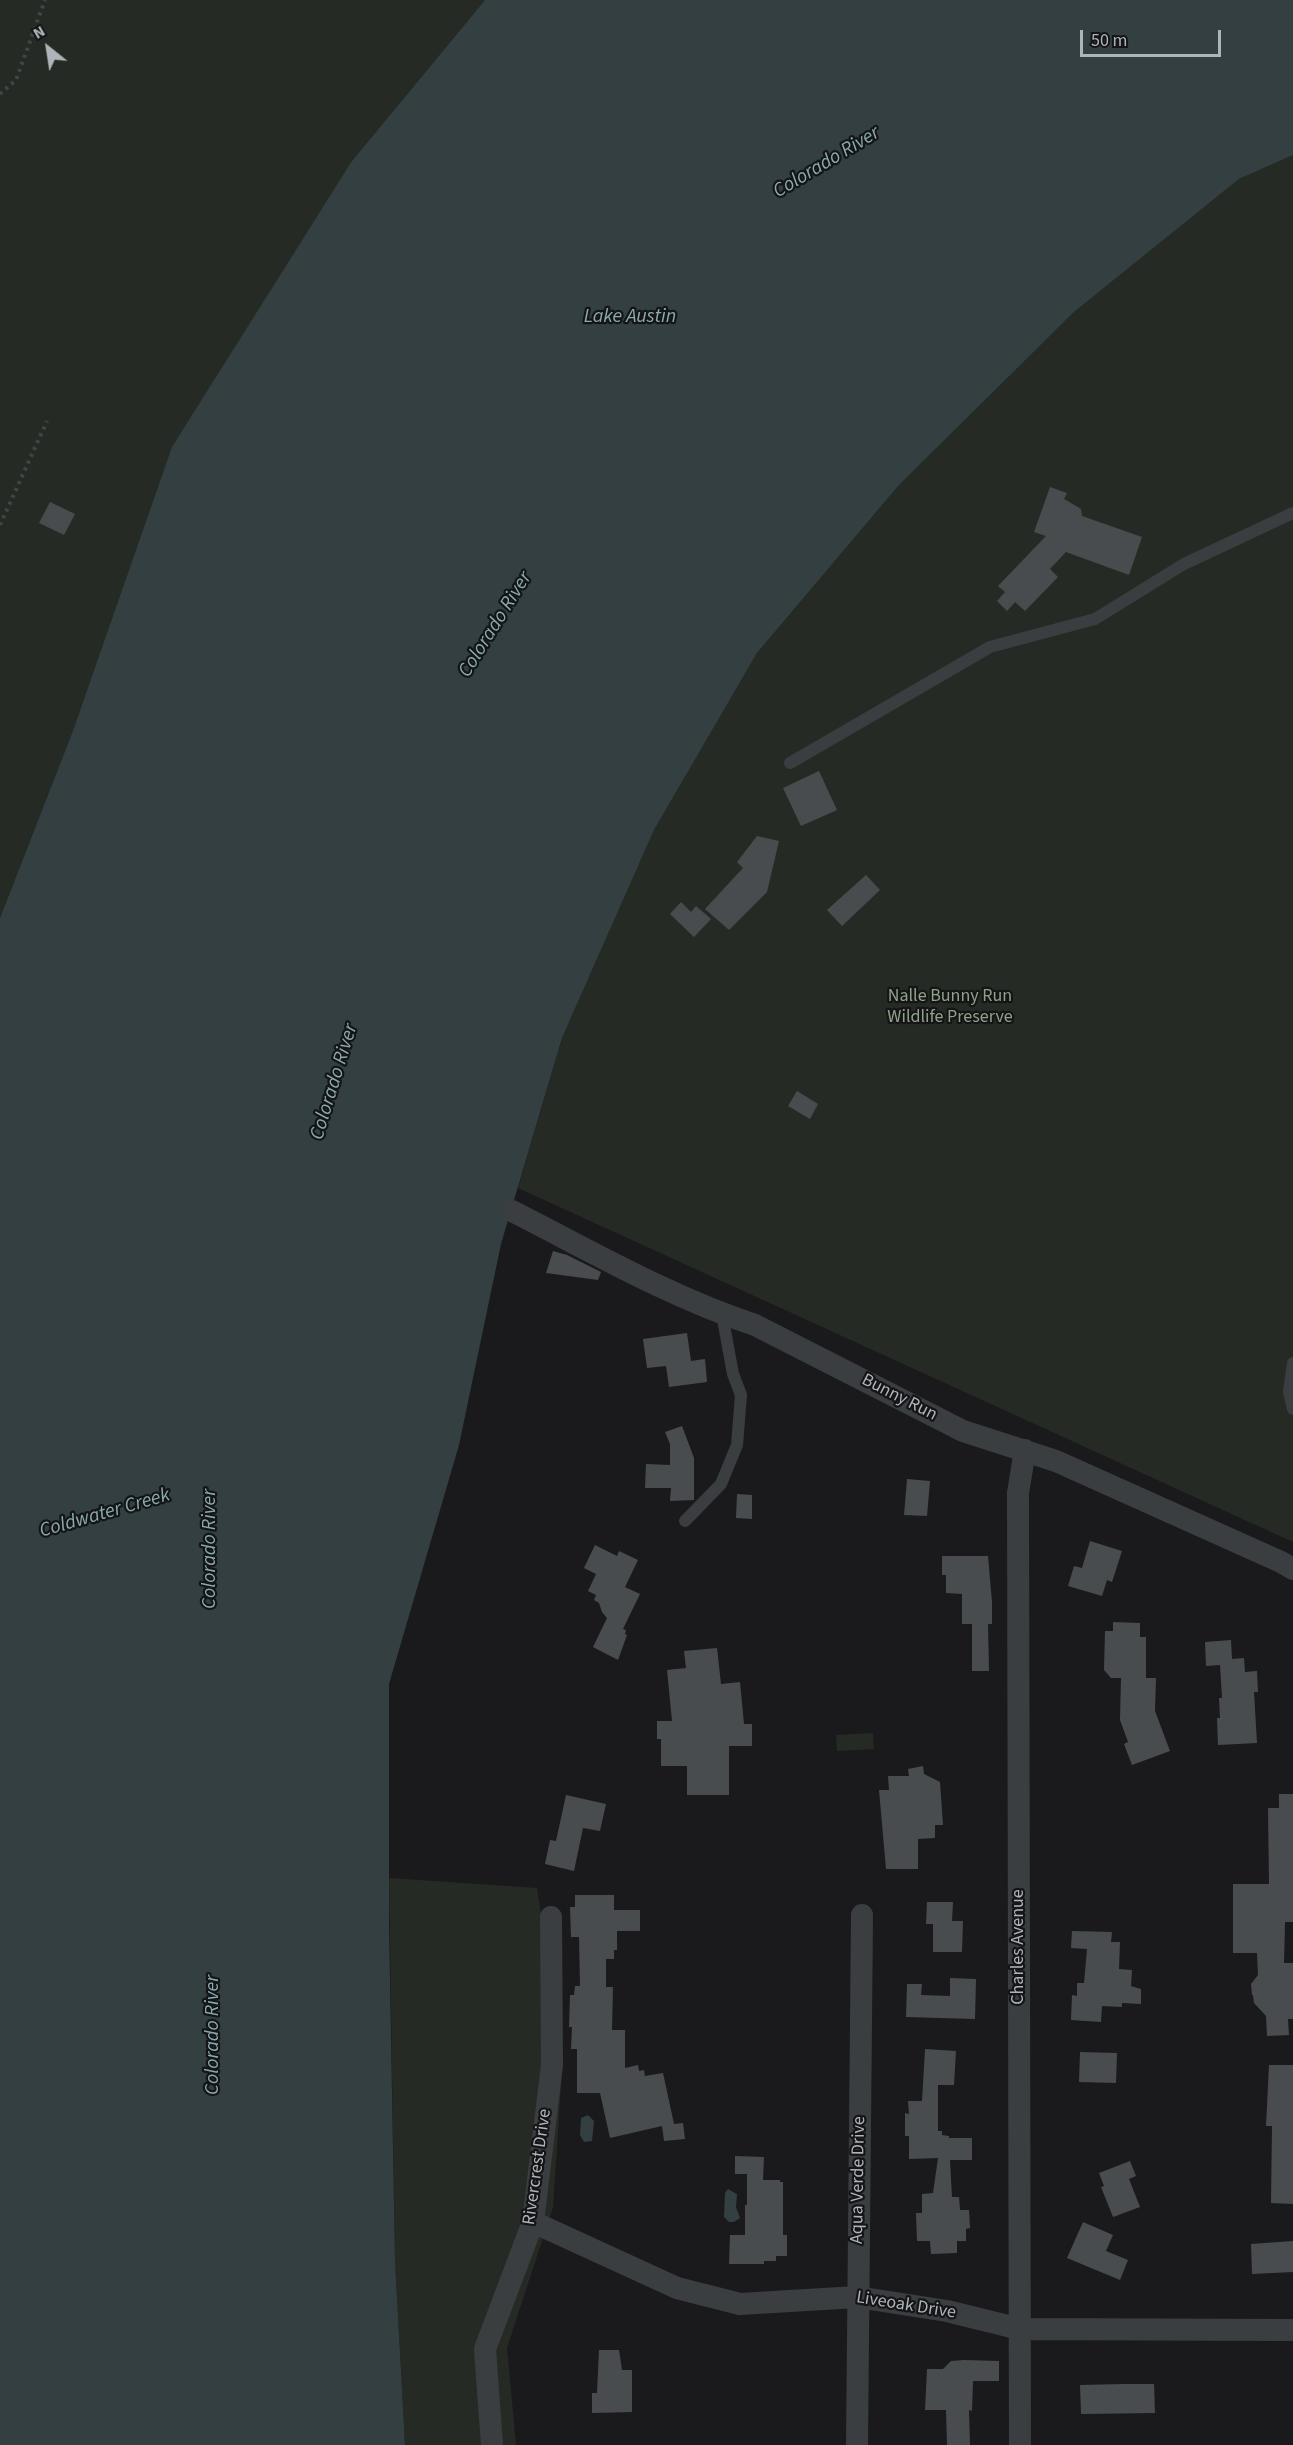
<!DOCTYPE html>
<html>
<head>
<meta charset="utf-8">
<style>
  body { margin:0 }
  #map { position:relative; width:1293px; height:2445px; overflow:hidden; background:#1a1a1c; font-family:"Source Sans 3",sans-serif }
  canvas { display:block }
  .north { position:absolute; left:18px; top:18px; width:60px; height:60px; -webkit-text-stroke:4px #151517; paint-order:stroke; rotate:330deg; font-size:16px; font-weight:700; line-height:24px; text-align:center; color:#aeb5ba }
  .north::after { content:''; display:block; margin:auto; width:21px; height:27px; background:#aeb5ba; clip-path:polygon(50% 0,100% 100%,50% 72%,0 100%) }
  .scale { position:absolute; left:1080px; top:30px; width:141px; height:27px; box-sizing:border-box; border:3px solid #aeb5ba; border-top:0; padding-left:8px; font-size:18px; line-height:21px; white-space:nowrap; color:#aeb5ba; -webkit-text-stroke:4px #151517; paint-order:stroke }
</style>
</head>
<body>
<div id="map">
<canvas width="1293" height="2445"></canvas>
<div class="north">N</div>
<div class="scale">50 m</div>
</div>
<script>
const context = document.querySelector('canvas').getContext('2d');
context.lineJoin = 'round';
function fillPath(path, color) { context.fillStyle = color; context.fill(path, 'evenodd'); }
function strokePath(path, color, width, dash) { context.strokeStyle = color; context.lineWidth = width; context.lineCap = dash ? 'butt' : 'round'; context.setLineDash(dash || []); context.stroke(path); }
function drawText(font, color, halo, rows, align = 'center') {
  context.font = font + ' "Source Sans 3",sans-serif'; context.lineWidth = 4.5; context.setLineDash([]); context.textBaseline = 'middle'; context.strokeStyle = halo; context.fillStyle = color; for (const [text, x, y, turn = 0] of rows) {
    context.save(); context.translate(x, y); context.rotate((+turn || 0) * Math.PI / 180); context.textAlign = isNaN(turn) ? turn : align; if (halo) context.strokeText(text, 0, 0); context.fillText(text, 0, 0); context.restore();
  }
}
const green = new Path2D(`
  M0,0H485L352,161L74,728L0,918Z
  M1293,155V1542L518,1188L562,1038L654,830L757,653L899,485L1074,312L1239,179Z
  M873,1733L874,1749L837,1751L836,1735Z
  M389,1878L537,1888L563,2056L553,2207L507,2348L516,2445H405L395,2261Z`);
const water = new Path2D(`
  M485,0H1293V155L1239,179L1074,312L899,485L757,653L654,830L562,1038L501,1244L459,1445L389,1684V1925L395,2261L405,2445H0V918L74,728L172,447L352,161Z
  M588,2115L594,2121L592,2141L584,2142L580,2135L581,2118Z
  M728,2189L737,2194L736,2207L740,2218L734,2222H729L724,2217L725,2193Z`);
const building = new Path2D(`
  M1050,487L1067,493L1064,499L1081,509L1082,516L1142,537L1129,575L1066,552L1050,569L1058,577L1025,611L1015,602L1007,611L997,601L1005,592L998,586L1046,536L1034,532Z
  M50,502L75,514L64,535L39,523Z
  M819,771L837,810L801,826L783,788Z
  M757,836L779,841L767,892L729,930L705,909L743,868L737,862Z
  M866,875L880,890L842,926L827,910Z
  M681,902L691,912L696,906L711,919L694,937L670,914Z
  M797,1091L818,1104L810,1119L788,1106Z
  M553,1251L567,1255L601,1272L598,1280L546,1273Z
  M687,1333L691,1361L705,1359L707,1382L669,1387L666,1366L647,1368L643,1339Z
  M682,1426L694,1458V1500L670,1501L671,1488H645L646,1464L670,1465V1444L665,1432Z
  M907,1479L930,1481L927,1516L904,1515Z
  M737,1494L752,1495V1519L736,1518Z
  M1090,1541L1122,1551L1112,1582L1107,1580L1102,1596L1068,1586L1074,1566L1082,1568Z
  M595,1545L617,1556L619,1551L638,1560L625,1587L640,1594L623,1629L626,1630L625,1634L627,1635L618,1660L593,1647L607,1618L602,1612L599,1603L594,1600L596,1595L588,1591L596,1574L584,1568Z
  M942,1556H988L992,1602V1624H988L989,1671H972V1624H962V1594L946,1593V1575H942Z
  M1113,1622L1140,1623V1637H1146V1678H1156L1155,1711L1170,1751L1132,1765L1124,1744L1128,1742L1120,1720L1121,1678H1111L1104,1670L1105,1631H1113Z
  M1231,1640L1232,1659L1244,1658L1245,1672L1257,1671L1258,1692H1254L1257,1743L1218,1745L1217,1718H1220L1219,1698H1222L1220,1665L1206,1666L1205,1642Z
  M717,1648L721,1684L740,1682L744,1724H752V1746H729V1795H687V1766H661V1739H657V1721H672L667,1670L686,1668L684,1651Z
  M923,1766L924,1774L940,1782L943,1825H935V1838L918,1839V1869H886L879,1790H889L888,1776H909L908,1769Z
  M1279,1794H1293V1922H1285L1284,1963H1293V2019H1288L1289,2035L1267,2036L1266,2016L1254,2003L1253,1995H1252L1251,1984L1258,1975L1257,1953H1233V1884H1269L1268,1808H1279Z
  M566,1795L606,1804L600,1831L583,1828L574,1871L545,1864L550,1840L556,1841Z
  M575,1895H614V1910H640V1931H617V1950H614V1959H606V1987H613L612,2030H625V2068L638,2065L639,2071L644,2070L645,2076L663,2073L674,2124L683,2123L685,2139L664,2141L662,2126L610,2138L600,2093H577V2049H571L572,2027H569L570,1995H574L575,1986H580L579,1937H571L570,1907H575Z
  M927,1902H953L952,1921H963L962,1952H933V1924H926Z
  M1072,1931L1112,1932L1111,1942H1120L1119,1969L1132,1970L1131,1986L1141,1989V2004L1122,2003V2007L1102,2006L1101,2022L1071,2020L1072,1995L1077,1996V1983H1084L1087,1949L1071,1948Z
  M950,1978L976,1979L975,2019L906,2017L907,1984H922L921,1995L950,1996Z
  M925,2049L956,2051L954,2085H938V2131H942V2135L949,2136V2138H972V2160H950L952,2197H959L960,2210H969L970,2228L966,2229V2241H957V2253L931,2254L930,2241H917L916,2213H922V2194L933,2193L938,2158L909,2159V2136H905V2113L909,2114L908,2101H922Z
  M1080,2052L1117,2053L1116,2083L1079,2082Z
  M1269,2065H1293V2204L1271,2203L1272,2126H1266Z
  M735,2156L764,2157L763,2180H780V2182H783V2235H787V2256H776V2261H764V2264H729L730,2235H745V2205H747V2174H735Z
  M1130,2161L1136,2176L1129,2179L1140,2207L1113,2217L1101,2187L1104,2186L1099,2173Z
  M1083,2222L1113,2235L1106,2251L1128,2260L1120,2280L1067,2258Z
  M1293,2241V2272L1252,2274L1251,2244Z
  M599,2350H619L622,2370H632V2412L592,2413V2393H597Z
  M964,2360L999,2361V2381H973L972,2411L969,2410L970,2445H947L946,2410H925L927,2369H943L951,2361Z
  M1124,2384H1154L1155,2413L1081,2414L1080,2385Z`);
const path = new Path2D(`
  M0,94L16,80L45,0
  M0,525L47,421`);
const service = new Path2D(`
  M790,763L990,647L1095,619L1184,564L1293,513
  M1293,1363L1289,1392L1293,1409
  M685,1521L721,1484L737,1445L741,1395L733,1374L722,1314`);
const minor = new Path2D(`
  M512,1211C591,1251 670,1297 755,1325L963,1431L1056,1461L1281,1562L1293,1569
  M533,2222L677,2288L740,2304L857,2297L947,2311L1020,2329L1293,2330
  M492,2445L485,2349L533,2222L552,2065L551,1917
  M857,2445L862,1915
  M1020,2445L1018,1493L1025,1450`);
const parkNames = [
  ["Nalle Bunny Run",950,997],
  ["Wildlife Preserve",950,1018]
];
const streetNames = [
  ["Bunny Run",899,1398,27],
  ["Charles Avenue",1019,1947,-90],
  ["Rivercrest Drive",538,2167,-82],
  ["Aqua Verde Drive",859,2180,-89],
  ["Liveoak Drive",906,2306,9]
];
const waterNames = [
  ["Colorado River",827,163,-31],
  ["Lake Austin",630,318],
  ["Colorado River",496,625,-58],
  ["Colorado River",335,1082,-73],
  ["Coldwater Creek",105,1514,-16],
  ["Colorado River",211,1549,-90],
  ["Colorado River",214,2035,-90]
];
fillPath(green, '#252b24');
fillPath(water, '#333f41');
fillPath(building, '#494c4e');
strokePath(path, '#414547', 4, [3, 4.5]);
strokePath(service, '#3b3e40', 12);
strokePath(minor, '#3b3e40', 22);
drawText('18px', '#8ea387', '#151517', parkNames);
drawText('18px', '#aeb5ba', '#151517', streetNames);
drawText('italic 20px', '#88abb1', '#151517', waterNames);
</script>
</body>
</html>
